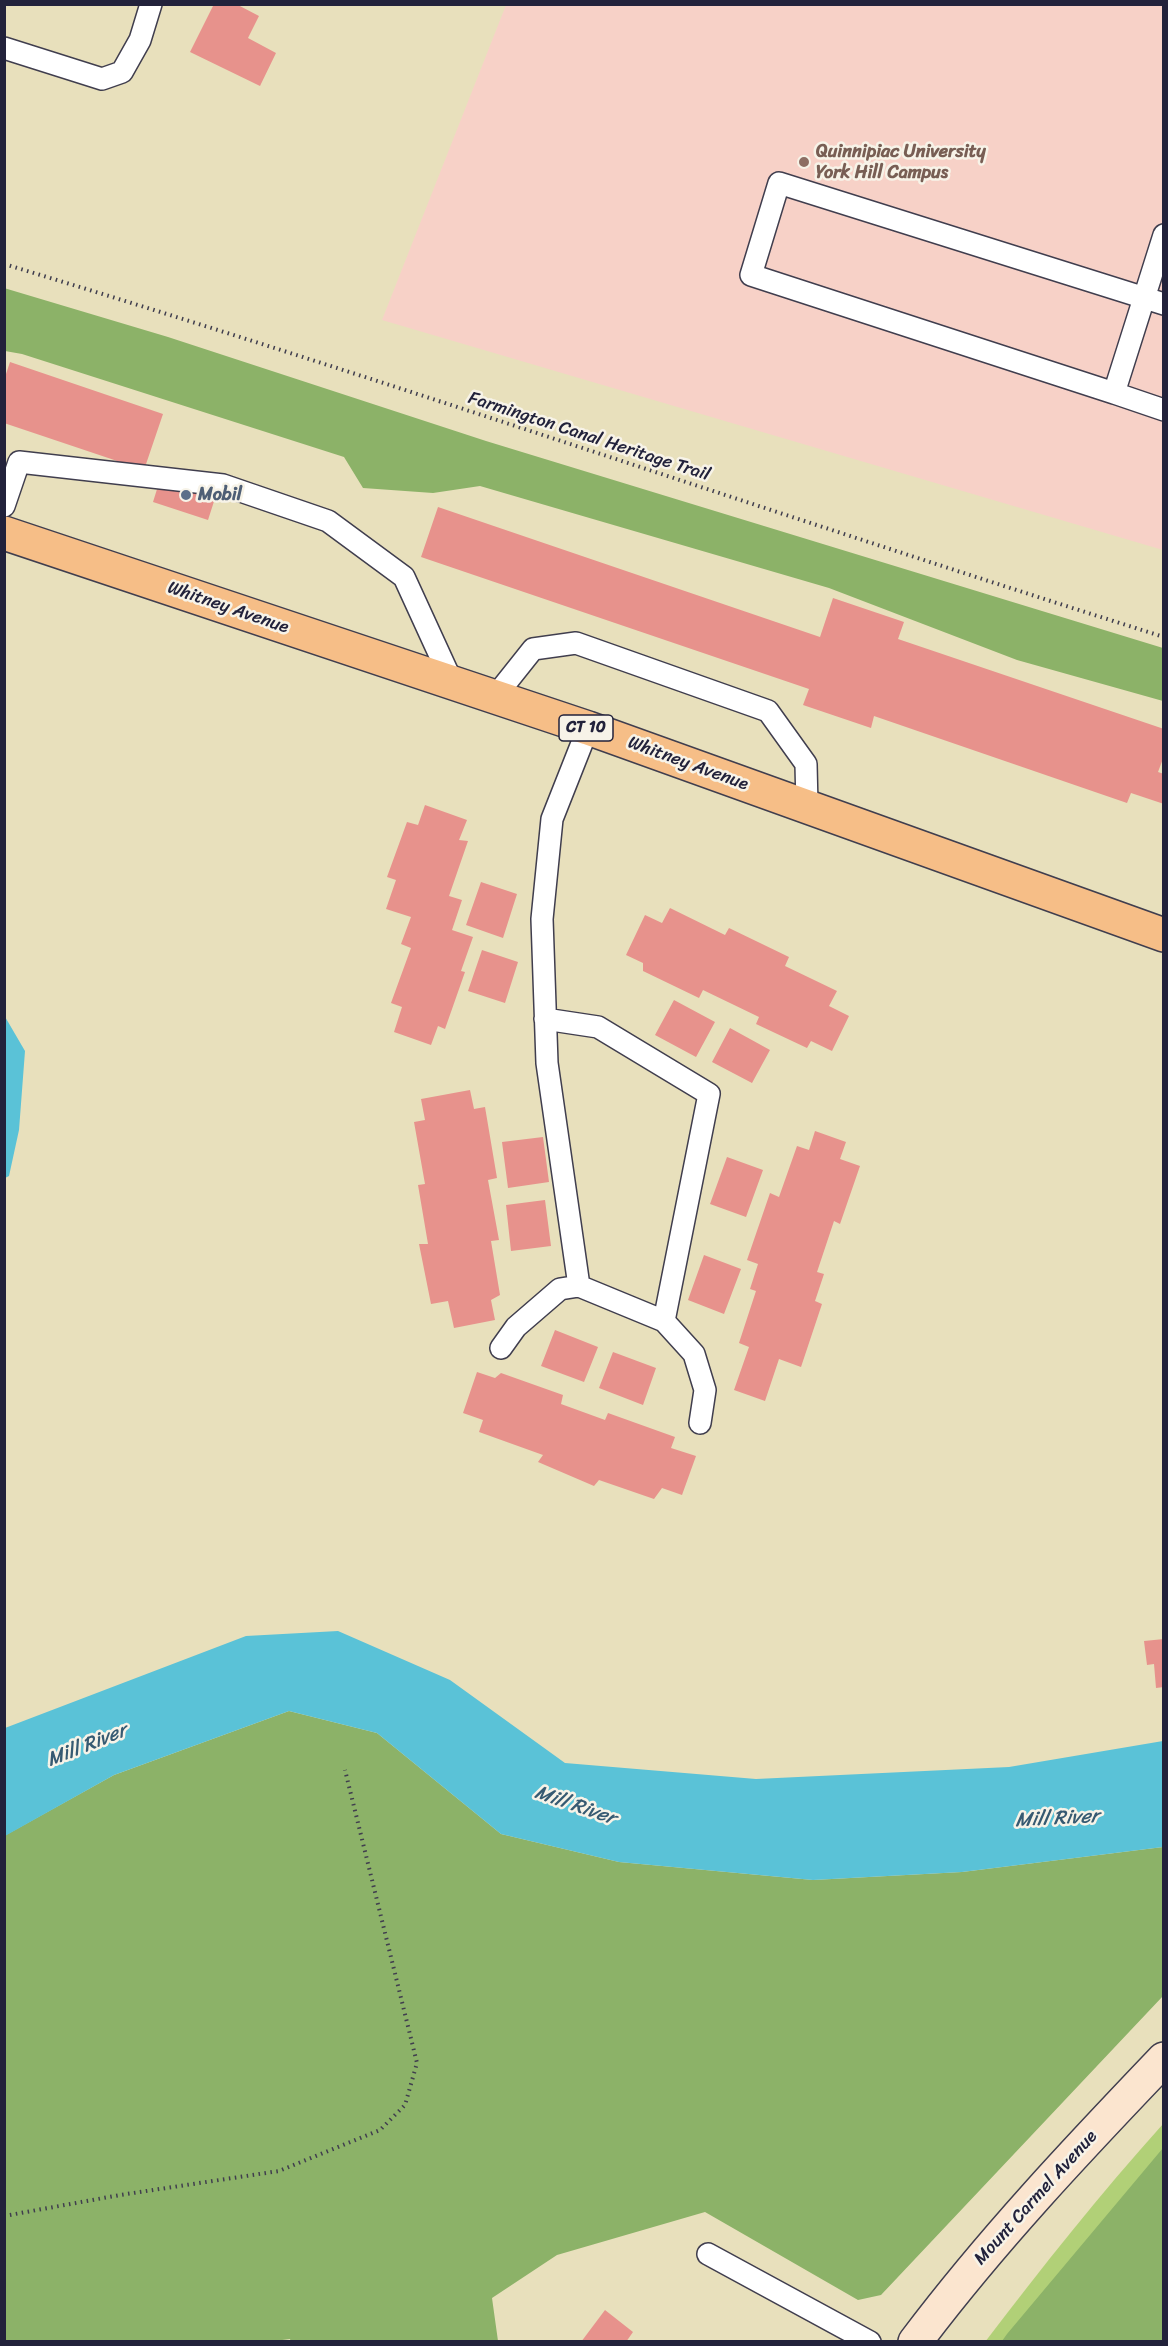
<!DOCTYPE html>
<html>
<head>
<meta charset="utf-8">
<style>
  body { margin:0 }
  #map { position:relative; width:1168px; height:2346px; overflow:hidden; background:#e8e0bc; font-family:Sriracha,sans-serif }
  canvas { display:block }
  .frame { position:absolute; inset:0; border:6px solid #22223b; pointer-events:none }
</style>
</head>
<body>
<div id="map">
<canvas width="1168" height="2346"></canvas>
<div class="frame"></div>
</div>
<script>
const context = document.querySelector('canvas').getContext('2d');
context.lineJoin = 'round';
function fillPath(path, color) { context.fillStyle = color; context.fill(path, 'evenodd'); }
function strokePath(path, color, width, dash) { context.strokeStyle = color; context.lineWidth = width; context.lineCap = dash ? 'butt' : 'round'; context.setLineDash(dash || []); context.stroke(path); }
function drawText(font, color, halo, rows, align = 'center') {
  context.font = font + ' Sriracha,sans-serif'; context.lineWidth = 5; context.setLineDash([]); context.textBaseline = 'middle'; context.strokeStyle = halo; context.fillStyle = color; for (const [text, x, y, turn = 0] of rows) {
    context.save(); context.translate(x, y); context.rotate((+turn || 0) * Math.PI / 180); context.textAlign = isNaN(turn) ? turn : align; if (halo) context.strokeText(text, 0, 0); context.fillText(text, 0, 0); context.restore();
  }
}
const built = new Path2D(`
  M506,5H1163V550L382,320Z`);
const green = new Path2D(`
  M1163,2124V2341L985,2342C1042,2267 1100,2194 1163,2124Z`);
const forest = new Path2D(`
  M4,288L168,337L486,441L1163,648V701L1017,660L829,588L480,486L433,493L363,488L344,457L22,354L5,351Z
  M289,1711L377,1733L501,1834L619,1862L813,1880L962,1872L1163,1847V1996L881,2295L858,2300L705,2212L557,2255L492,2298L498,2341L291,2342L290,2339L267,2342L5,2341L4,1836L114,1775Z
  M1163,2148V2341H1002L1007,2334Z`);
const water = new Path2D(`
  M4,1015L25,1051L19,1130L9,1176L5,1178Z
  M338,1631L450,1680L565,1763L756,1779L1009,1767L1163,1741V1847L962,1872L813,1880L619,1862L501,1834L377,1733L289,1711L114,1775L5,1836V1728L246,1636Z`);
const building = new Path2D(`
  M214,4H236L259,16L248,38L276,53L260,86L190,52Z
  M10,362L163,414L144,470L4,423V380Z
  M163,470L218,489L208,520L153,502Z
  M438,507L820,637L833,598L904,622L898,639L1164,729V756L1158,772L1164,774V804L1131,793L1127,803L874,716L871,728L803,705L809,689L421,557Z
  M425,805L467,820L459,840L468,841L449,896L462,900L452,930L473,937L461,971L465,972L445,1029L438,1026L431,1045L394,1032L402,1007L391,1003L411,948L401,944L411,917L386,909L396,880L387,877L407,822L418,825Z
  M481,882L517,894L503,938L466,925Z
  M670,908L725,935L729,928L789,957L785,966L837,991L829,1006L849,1016L832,1051L811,1041L807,1048L756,1024L759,1017L703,990L699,998L643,971V963L626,955L645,915L662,923Z
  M482,950L518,962L505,1003L468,991Z
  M674,1000L715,1022L696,1057L655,1035Z
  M730,1028L770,1050L752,1083L712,1062Z
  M470,1090L474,1109L485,1107L497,1178L488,1180L499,1240L491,1241L500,1295L491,1300L495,1320L454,1328L448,1301L431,1304L419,1244H428L418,1185L425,1184L414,1122L425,1120L421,1099Z
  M815,1131L846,1142L840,1159L860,1166L840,1224L834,1221L817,1272L824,1274L815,1301L822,1304L801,1367L779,1359L765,1401L734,1390L749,1347L739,1343L756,1291L750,1289L758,1264L747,1260L770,1193L779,1197L797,1146L809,1150Z
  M543,1137L549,1182L508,1188L502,1142Z
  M727,1157L763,1170L746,1217L710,1204Z
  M545,1200L551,1246L511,1251L506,1205Z
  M704,1255L741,1269L724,1314L688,1300Z
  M555,1330L598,1347L584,1382L541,1366Z
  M613,1352L656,1368L643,1405L599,1388Z
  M477,1372L495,1378L501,1373L563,1395L561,1404L605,1420L608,1413L675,1437L671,1448L696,1456L682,1495L662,1488L654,1499L599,1480L594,1486L538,1462L543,1455L479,1432L483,1420L463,1413Z
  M1164,1639V1687L1156,1688L1154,1664L1147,1665L1144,1641Z
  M605,2310L633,2332L626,2342H581Z`);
const path = new Path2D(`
  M4,264C393,381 776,515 1164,637
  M4,2216L120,2195L279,2171L380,2130L405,2105L417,2063L345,1770`);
const lane = new Path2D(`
  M4,48L102,79L122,72L140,40L151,4
  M1164,235L1114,393L1164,410
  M1114,393L751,275L779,183L1164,304
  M4,506L19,462L223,485L328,521L404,577L453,684
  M494,698L533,649L576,643L768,711L806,764L807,806
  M545,1019L598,1027L709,1094L664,1321L579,1286L547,1063L542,919L552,819L588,728
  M664,1321L694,1354L705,1390L700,1423
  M501,1348L516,1327L560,1289L579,1286
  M708,2254L870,2342`);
const secondary = new Path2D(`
  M915,2342C991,2241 1077,2150 1164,2059`);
const highway = new Path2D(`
  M4,533L588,728L1164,935`);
const markers = [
  [804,162,6,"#8d6e63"],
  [186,495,6,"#5c6f8a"]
];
const shields = [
  [586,728,54]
];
const shieldNames = [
  ["CT 10",586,728]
];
const educationNames = [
  ["Quinnipiac University",816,152],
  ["York Hill Campus",816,173]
];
const streetNames = [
  ["Farmington Canal Heritage Trail",589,437,18],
  ["Whitney Avenue",228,608,19],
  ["Whitney Avenue",688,764,20],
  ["Mount Carmel Avenue",1036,2198,-48]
];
const serviceNames = [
  ["Mobil",198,495]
];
const waterNames = [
  ["Mill River",87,1746,-22],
  ["Mill River",575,1806,19],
  ["Mill River",1057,1819,-3]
];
fillPath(built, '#f7d1c7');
fillPath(green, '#b1d077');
fillPath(forest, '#8cb268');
fillPath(water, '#5ac2d7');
fillPath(building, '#e7928c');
strokePath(lane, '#403e4e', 24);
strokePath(secondary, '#403e4e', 36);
strokePath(highway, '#403e4e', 36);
strokePath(path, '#403e4e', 4, [1.5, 4.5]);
strokePath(lane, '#fff', 21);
strokePath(secondary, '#fbe5cf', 33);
strokePath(highway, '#f6be87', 33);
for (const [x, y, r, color] of markers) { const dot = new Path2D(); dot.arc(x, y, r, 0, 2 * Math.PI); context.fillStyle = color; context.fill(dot); strokePath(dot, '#f7f3e8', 2); }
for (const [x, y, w] of shields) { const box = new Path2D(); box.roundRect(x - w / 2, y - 13, w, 26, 4.5); context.fillStyle = '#f7f3e8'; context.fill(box); strokePath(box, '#22223b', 1.5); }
drawText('bold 16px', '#22223b', null, shieldNames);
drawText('bold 18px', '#785e54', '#f7f3e8', educationNames, 'left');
drawText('18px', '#22223b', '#f7f3e8', streetNames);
drawText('bold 18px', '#4e5e75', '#f7f3e8', serviceNames, 'left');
drawText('italic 20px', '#365a72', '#f7f3e8', waterNames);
</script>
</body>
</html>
